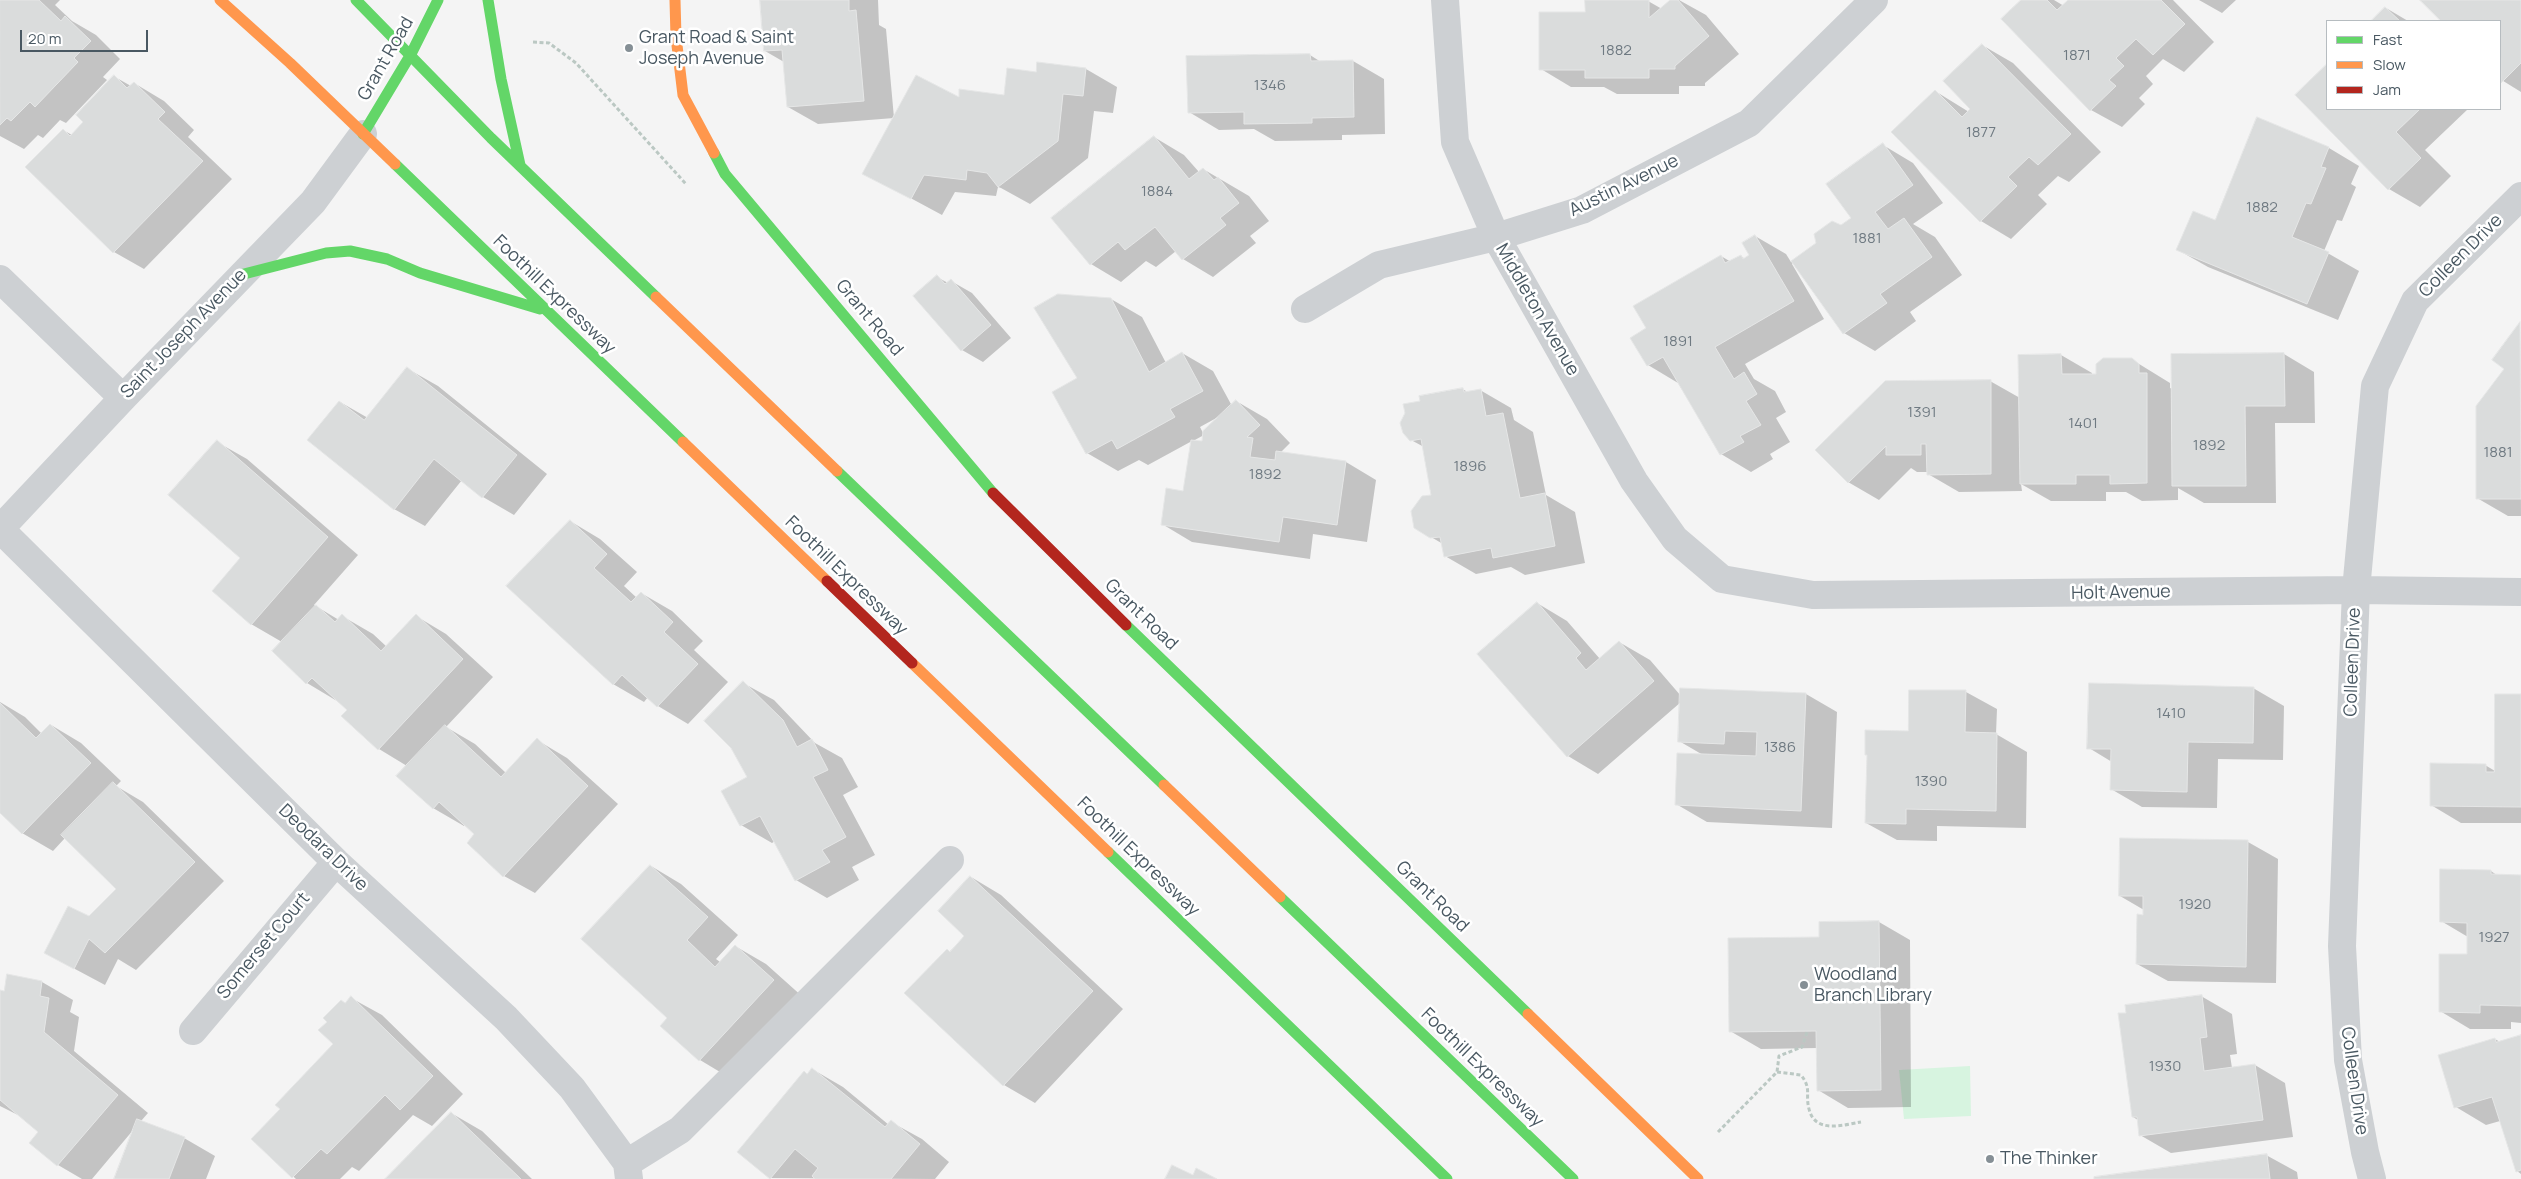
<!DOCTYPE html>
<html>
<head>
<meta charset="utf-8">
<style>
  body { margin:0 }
  #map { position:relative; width:2521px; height:1179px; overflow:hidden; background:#f4f4f4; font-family:Manrope,sans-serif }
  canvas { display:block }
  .legend { position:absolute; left:2326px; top:20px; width:175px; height:90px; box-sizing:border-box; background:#fff; border:1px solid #b6bcc0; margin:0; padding:6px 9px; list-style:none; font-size:15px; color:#495862 }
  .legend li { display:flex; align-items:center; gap:10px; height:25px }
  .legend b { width:25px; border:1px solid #b6bcc0 }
  .scale { position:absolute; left:20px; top:30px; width:128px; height:22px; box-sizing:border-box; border:2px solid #495862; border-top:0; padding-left:6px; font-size:15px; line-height:18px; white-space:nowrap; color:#495862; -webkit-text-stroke:4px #fff; paint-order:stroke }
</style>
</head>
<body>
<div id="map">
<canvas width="2521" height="1179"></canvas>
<ul class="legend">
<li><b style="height:6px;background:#63d668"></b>Fast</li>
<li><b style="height:6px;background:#ff974d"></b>Slow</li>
<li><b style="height:6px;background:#b3261e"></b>Jam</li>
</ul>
<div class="scale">20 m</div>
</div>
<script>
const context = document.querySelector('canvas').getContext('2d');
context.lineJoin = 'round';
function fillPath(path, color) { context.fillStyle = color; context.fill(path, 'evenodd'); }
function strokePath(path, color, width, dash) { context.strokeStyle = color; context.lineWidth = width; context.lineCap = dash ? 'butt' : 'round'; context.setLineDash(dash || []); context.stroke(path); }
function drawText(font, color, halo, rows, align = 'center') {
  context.font = font + ' Manrope,sans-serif'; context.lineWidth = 5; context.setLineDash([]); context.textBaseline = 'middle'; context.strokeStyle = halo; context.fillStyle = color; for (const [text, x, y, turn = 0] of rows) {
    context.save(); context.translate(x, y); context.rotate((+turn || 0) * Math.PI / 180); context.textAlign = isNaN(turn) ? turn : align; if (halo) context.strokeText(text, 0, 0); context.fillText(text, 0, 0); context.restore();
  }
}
const green = new Path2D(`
  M1970,1066L1971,1116L1904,1119L1899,1070Z`);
const shadow = new Path2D(`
  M0,0H60L55,5L72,21L96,35L120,59L103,77L107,80L66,123L60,120L43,138L38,135L24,149L0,136Z
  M771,0H878L879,25L886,29L894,118L818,124L788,107L784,62L765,51Z
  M1672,0H1679L1706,15L1739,54L1705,83V86H1679V94H1617L1604,87H1571L1541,69L1586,14L1648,1L1662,9Z
  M2023,0H2054L2064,6L2070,0H2173L2214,42L2184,72L2163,59L2146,76L2153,84L2139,98L2145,104L2122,127L2091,110Z
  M2199,0H2236L2222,13Z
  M2422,0H2521V92L2500,79V21H2442Z
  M2386,8L2408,21H2373Z
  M1982,45L2013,63L2101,152L2069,182L2058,176L2038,195L2047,204L2011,239L1981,221L1935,91L1969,112L1972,109Z
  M1310,55L1321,62L1353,61L1384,79L1385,134L1342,135V140L1275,141L1254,129L1219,130L1189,112Z
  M1038,63L1086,69L1117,87L1113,113L1094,111L1088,158L1030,204L1001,188L998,187L996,196L955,192L942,215L864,173L960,99L1006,96L1037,73Z
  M2327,65V109H2468L2425,150L2451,176L2420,207L2389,189L2297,95Z
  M115,77L131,86L134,83L164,101L194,130L188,137L232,179L144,269L114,252L63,130L72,135L84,122Z
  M2258,119L2329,148L2359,166L2351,184L2356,187L2342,221L2337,220L2324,251L2359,271L2338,320L2208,267L2178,250L2216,222Z
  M1154,137L1184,155L1199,172L1203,169L1249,196L1269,221L1250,236L1256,243L1213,277L1183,259L1176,251L1156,267L1146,261L1121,282L1091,264Z
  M1883,145L1913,163L1943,203L1913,224L1935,237L1962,275L1910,312L1916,321L1875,351L1844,333L1793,263L1792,264L1824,319L1745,364L1754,379L1775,391L1786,412L1776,418L1790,442L1770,454L1773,459L1751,472L1721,454L1678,383L1648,365V329L1721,256L1731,262L1741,256L1745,259L1751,255L1755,236L1786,254L1791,262L1853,218Z
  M937,277L948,283L951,281L972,293L1011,338L983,362L962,350L915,296Z
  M1111,299L1142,317L1166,363L1182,353L1213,371L1232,406L1236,401L1267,419L1290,443L1280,453L1346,462L1376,480L1367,542L1313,534L1310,559L1192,542L1162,524L1184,493L1192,441L1148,465L1139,460L1118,471L1087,453L1054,393L1079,378ZM1220,416L1203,433L1200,427ZM1204,435L1203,442L1193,441Z
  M2520,324L2521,516H2508L2477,498L2505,368L2494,360Z
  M2284,354L2314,372L2315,423H2275L2276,503H2204L2178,488V500L2142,501L2126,492H2106V501H2051L2021,484L2022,491L1959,492L1928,474V472H1917L1911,468L1879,500L1848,482L1817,450L1990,381L2020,398V356L2061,355L2092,373V375H2097L2131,359L2170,383V388L2173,389Z
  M408,369L438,386L547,474L514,515L483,497L462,480L425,526L394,509L340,402L368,418Z
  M1462,389L1468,392L1480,390L1511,408L1514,420L1533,432L1546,495L1575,512L1585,563L1525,575L1511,567L1476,574L1445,556L1443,544L1431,537L1433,496L1424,447L1411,440L1422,402Z
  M217,442L247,459L358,555L314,605L339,620L342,616L373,634L387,647L416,616L446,634L493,677L446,727L475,744L506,773L537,740L567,758L618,804L535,893L504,876L476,834L465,824L464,826L433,808L407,766L379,749L343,716L348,710L337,701L307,683L282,642L251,624L242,558Z
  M570,521L600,539L637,572L624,586L637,598L641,593L672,611L703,641L694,650L728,682L688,724L658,706L648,697L644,702L613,684Z
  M1537,603L1567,621L1600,659L1619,642L1650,660L1681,696V689L1806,694L1837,712L1832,828L1707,822L1676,804L1703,755L1679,741L1681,702L1598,774L1568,756Z
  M743,683L774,700L815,743L842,758L858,787L843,795L875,855L852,867L859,880L827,898L796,880L775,841L772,843L741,825L723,791L749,777Z
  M2253,688L2284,706L2283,760L2218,759L2217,808L2142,807L2111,789L2112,762L2089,748Z
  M1910,691L1966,692L1997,709L1996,734L2027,752L2026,828L1937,826V841L1897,840L1866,823L1909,732Z
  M2521,695V823H2461L2431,805L2485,765L2495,771Z
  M0,702L25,717L42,734L51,725L81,743L121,781L116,786L143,802L224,881L136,970L118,959L105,985L45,953L90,918L118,889L65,838L53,851L22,833L0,811Z
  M2248,842L2278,859L2276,983L2168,981L2137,964L2144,910L2120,896Z
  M651,866L681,884L738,935L716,959L720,962L735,946L766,964L804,998L730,1078L700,1060L662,1026L669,1017Z
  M2491,871L2498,876H2521V1023L2511,1022V1029H2470L2440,1011L2468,955V937L2441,921Z
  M971,877L1001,895L1123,1009L1035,1103L1004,1085L906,993L966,936Z
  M1879,922L1910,940L1911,1107L1848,1108L1818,1090L1817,1048L1761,1049L1730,1031L1821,939Z
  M8,976L42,982L73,1000L70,1012L79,1017L74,1051L148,1113L141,1121L184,1138L215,1156L206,1179H115L134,1129L92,1179H82L58,1165L31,1143L40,1132L22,1117L0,1106V991L5,992Z
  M2201,996L2232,1014L2237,1054L2230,1055L2232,1068L2255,1065L2285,1083L2293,1137L2171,1153L2140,1135L2138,1120L2133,1117L2127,1014Z
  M351,998L382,1015L463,1094L432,1126L413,1115L359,1171L352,1167L340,1179H296L253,1139L282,1109L335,1044Z
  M2521,1036V1174L2517,1171L2500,1121L2486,1125L2456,1107L2495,1039L2500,1042Z
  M812,1069L843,1087L889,1125L891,1122L922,1139L949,1162L935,1179L770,1178L808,1075Z
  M451,1113L482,1131L532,1179H387Z
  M2266,1155L2297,1172L2298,1179H2095Z`);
const building = new Path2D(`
  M0,0H39L61,21L65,16L91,41L74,58L78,62L35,107L30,102L11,121L7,118L0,125Z
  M760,0H849V11L856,10L864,101L787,107L782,50L764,51Z
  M1585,0H1649V18L1670,0H1678L1709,36L1675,66V69H1649V78H1585V70H1539V12H1585Z
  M2021,0H2047L2057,10L2068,0H2161L2185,24L2153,55L2136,39L2116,58L2124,66L2109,80L2116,86L2090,111L2001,19Z
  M2420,0H2521V63L2501,83L2500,21H2441Z
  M2385,7L2400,21H2371Z
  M1982,44L2071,134L2038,165L2029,157L2008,177L2017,186L1980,222L1891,132L1935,90L1962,117L1970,109L1943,81Z
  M1310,54L1311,61L1353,60L1354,117L1312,118V123L1244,124V112L1188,113L1186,56Z
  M1037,62L1086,68L1083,96L1063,94L1058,141L998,187L987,173L967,170L966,180L924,175L911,199L862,174L916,75L959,97V89L1004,95L1007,68L1036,72Z
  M2327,64V109H2420L2396,132L2421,158L2388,190L2295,95Z
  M114,75L127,88L134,82L165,112L158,119L203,161L113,253L25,167L63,129L70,136L83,122L76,115Z
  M2257,117L2329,147L2321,167L2326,168L2311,204L2306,203L2292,237L2329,252L2307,304L2176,250L2193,211L2215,220Z
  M1154,136L1189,179L1203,168L1214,180L1218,177L1239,203L1220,218L1226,225L1182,260L1155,227L1125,250L1118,242L1090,265L1051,218Z
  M1883,143L1913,185L1875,212L1888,229L1904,218L1932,257L1880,294L1887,303L1843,334L1791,261L1816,243L1814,234L1832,221L1841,225L1851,218L1826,184Z
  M1755,235L1794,301L1715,347L1734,379L1744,372L1757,394L1746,401L1761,425L1740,436L1744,442L1720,455L1663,357L1647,366L1630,338L1646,328L1633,306L1721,255L1725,263L1741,255L1743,259L1749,255L1742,243Z
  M937,275L945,284L951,279L991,325L961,351L913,296Z
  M1058,294L1111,298L1149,372L1182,352L1203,391L1170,409L1175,417L1117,449L1112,440L1086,454L1052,392L1077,378L1034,308Z
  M2520,322L2521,499H2476V406L2504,369L2492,360Z
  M2284,353L2285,406H2245L2246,486H2172L2171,354Z
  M2061,354L2062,374H2096V364L2103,358H2132L2139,364V373H2147V483L2110,484V475H2076V484H2020L2018,355Z
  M407,367L517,455L482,498L434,459L394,510L307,440L339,401L364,420Z
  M1991,380V474L1927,475L1926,444H1921V455H1886V446L1848,483L1815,450L1885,381Z
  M1463,388L1464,392L1481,389L1486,416L1503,413L1520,498L1545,493L1555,546L1493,558L1491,548L1444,557L1440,537L1430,538L1414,528L1411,511L1422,496L1431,495L1421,439L1410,441L1403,433L1400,423L1405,413L1403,404L1420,401L1419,396Z
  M1236,400L1260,425L1247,437L1253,438L1250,457L1275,460L1276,451L1346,461L1337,525L1283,517L1279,542L1161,525L1166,488L1183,491L1191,440L1202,441L1203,431Z
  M217,440L328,537L251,625L212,591L240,558L168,495Z
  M570,520L607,554L594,568L631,602L641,592L673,622L664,632L698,664L657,707L622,675L613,685L506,586Z
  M1537,602L1581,653L1576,658L1586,670L1619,641L1654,681L1567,757L1477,654Z
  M316,605L335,622L342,614L381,651L416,614L463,659L378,750L341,716L347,710L312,678L306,684L272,651Z
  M743,681L783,720L797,747L812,739L828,770L813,777L846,837L822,850L830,862L795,881L760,816L740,826L721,791L747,777L731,748L704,721Z
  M2089,683L2254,687L2253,743L2188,742L2187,792L2110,790L2111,749H2087Z
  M1680,688L1806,693L1801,811L1675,805L1677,753L1756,756L1757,732L1725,731L1724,744L1678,742Z
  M1909,690H1966L1965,732L1997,733L1996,811L1906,809V824L1865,823L1867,755H1865V730L1908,731Z
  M2495,694H2521V807L2430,806V763L2486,764V772H2494Z
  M0,703L36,738L50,724L91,763L22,834L0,813Z
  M445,725L501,777L537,738L588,786L503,877L467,843L474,834L439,802L433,809L396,776Z
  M113,782L195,862L105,953L89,939L74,969L44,953L68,906L89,916L116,889L61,835Z
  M2120,838L2248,840L2246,967L2136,964L2137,914L2143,915V896H2119Z
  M650,865L708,917L687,940L715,967L735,945L774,980L699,1061L660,1026L667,1018L581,939Z
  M2440,869L2491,870V874L2521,875V1006L2480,1005V1013L2439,1012V954H2467V923L2440,922Z
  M970,876L1093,991L1003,1086L904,993L947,949L950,952L964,936L938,911Z
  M1879,921L1881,1090L1817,1091L1816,1031L1729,1032L1728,938L1819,937V922Z
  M7,974L42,981L40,996L49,998L44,1032L118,1095L57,1166L29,1143L38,1132L0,1100V990L4,991Z
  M2202,995L2207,1037L2200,1038L2204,1071L2255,1064L2263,1120L2139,1136L2137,1117H2132L2118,1013H2126L2125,1005Z
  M351,996L433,1076L400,1110L385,1095L327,1154L321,1149L292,1178L251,1139L280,1109L275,1105L333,1044L318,1030L327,1022L323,1018L341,1000L345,1003Z
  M2521,1035V1170L2516,1172L2492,1097L2454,1108L2438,1055L2495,1038L2496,1042Z
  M812,1068L885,1127L891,1120L920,1144L891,1179H815L812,1176L818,1168L795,1149L770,1179L737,1152L804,1071L807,1074Z
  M451,1112L521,1179H385Z
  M137,1119L185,1137L169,1179H114Z
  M2267,1154L2270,1179H2094V1177Z
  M1172,1165L1193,1175L1196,1168L1217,1179H1165Z`);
const path = new Path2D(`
  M533,42L549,43L576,63L686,184
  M1777,1072L1801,1075C1812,1089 1805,1094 1809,1109C1815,1134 1843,1125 1861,1122
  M1718,1132L1777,1072L1779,1056L1802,1047L1807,1032`);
const street = new Path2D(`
  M1445,0L1455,142L1496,237L1634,481L1675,539L1722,579L1813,595L2356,590L2521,592
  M0,279L123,398
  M1305,309L1379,265L1496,237L1582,210L1749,123L1874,0
  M0,529L336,862L506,1018L572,1088L627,1163L629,1179
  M0,529L123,398L313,202L363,134
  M193,1031L336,862
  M627,1163L680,1130L950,860
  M2372,1179L2365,1152L2348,1060L2342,946L2356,590L2375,386L2415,301L2521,196`);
const fast = new Path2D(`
  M356,0L491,138L656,297
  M488,0L501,79L520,165
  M363,134L411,54L438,0
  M714,153L725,174L993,493
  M395,164L683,442
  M240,275L326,253L350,251L387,259L420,273L540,309
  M837,471L1164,785
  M1126,625L1528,1014
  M1108,852L1447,1179
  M1280,897L1573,1179`);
const slow = new Path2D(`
  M220,0L290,63L395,164
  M675,0L676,37L683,95L714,153
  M656,297L837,471
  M683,442L827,581
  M912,663L1108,852
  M1164,785L1280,897
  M1528,1014L1698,1179`);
const jam = new Path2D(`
  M993,493L1126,625
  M827,581L912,663`);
const markers = [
  [629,48,5,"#858f95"],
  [1804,985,5,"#858f95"],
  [1990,1159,5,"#858f95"]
];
const numberNames = [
  ["1882",1616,51],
  ["1871",2077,56],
  ["1346",1270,86],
  ["1877",1981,133],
  ["1884",1157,192],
  ["1882",2262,208],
  ["1881",1867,239],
  ["1891",1678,342],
  ["1391",1922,413],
  ["1401",2083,424],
  ["1892",2209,446],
  ["1881",2498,453],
  ["1896",1470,467],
  ["1892",1265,475],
  ["1410",2171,714],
  ["1386",1780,748],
  ["1390",1931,782],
  ["1920",2195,905],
  ["1927",2494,938],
  ["1930",2165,1067]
];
const poiNames = [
  ["Grant Road & Saint",639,38],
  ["Joseph Avenue",639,59],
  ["Woodland",1814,975],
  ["Branch Library",1814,996],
  ["The Thinker",2000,1159]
];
const streetNames = [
  ["Grant Road",386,59,-60],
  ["Austin Avenue",1624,186,-26],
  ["Colleen Drive",2461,256,-45],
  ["Foothill Expressway",554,295,44],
  ["Middleton Avenue",1537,310,60],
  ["Grant Road",869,318,50],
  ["Saint Joseph Avenue",184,334,-46],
  ["Foothill Expressway",846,576,44],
  ["Holt Avenue",2121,593,-1],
  ["Grant Road",1141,615,44],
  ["Colleen Drive",2353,662,-88],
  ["Deodara Drive",323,848,44],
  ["Foothill Expressway",1138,857,44],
  ["Grant Road",1432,897,44],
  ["Somerset Court",264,946,-50],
  ["Foothill Expressway",1482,1068,44],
  ["Colleen Drive",2354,1081,82]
];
fillPath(green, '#d7f4e0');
fillPath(shadow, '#0003');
fillPath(building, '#dadcdc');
strokePath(building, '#e5e6e6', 1);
strokePath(path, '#bbc8c3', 3, [4, 2.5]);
strokePath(street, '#cdd0d3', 28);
strokePath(fast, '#63d668', 11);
strokePath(slow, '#ff974d', 11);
strokePath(jam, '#b3261e', 11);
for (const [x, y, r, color] of markers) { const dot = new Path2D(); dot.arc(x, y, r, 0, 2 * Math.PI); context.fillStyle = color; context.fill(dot); strokePath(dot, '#fff', 2); }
drawText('15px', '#6f7a82', null, numberNames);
drawText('18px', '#495862', '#fff', poiNames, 'left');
drawText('18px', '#495862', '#fff', streetNames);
</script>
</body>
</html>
